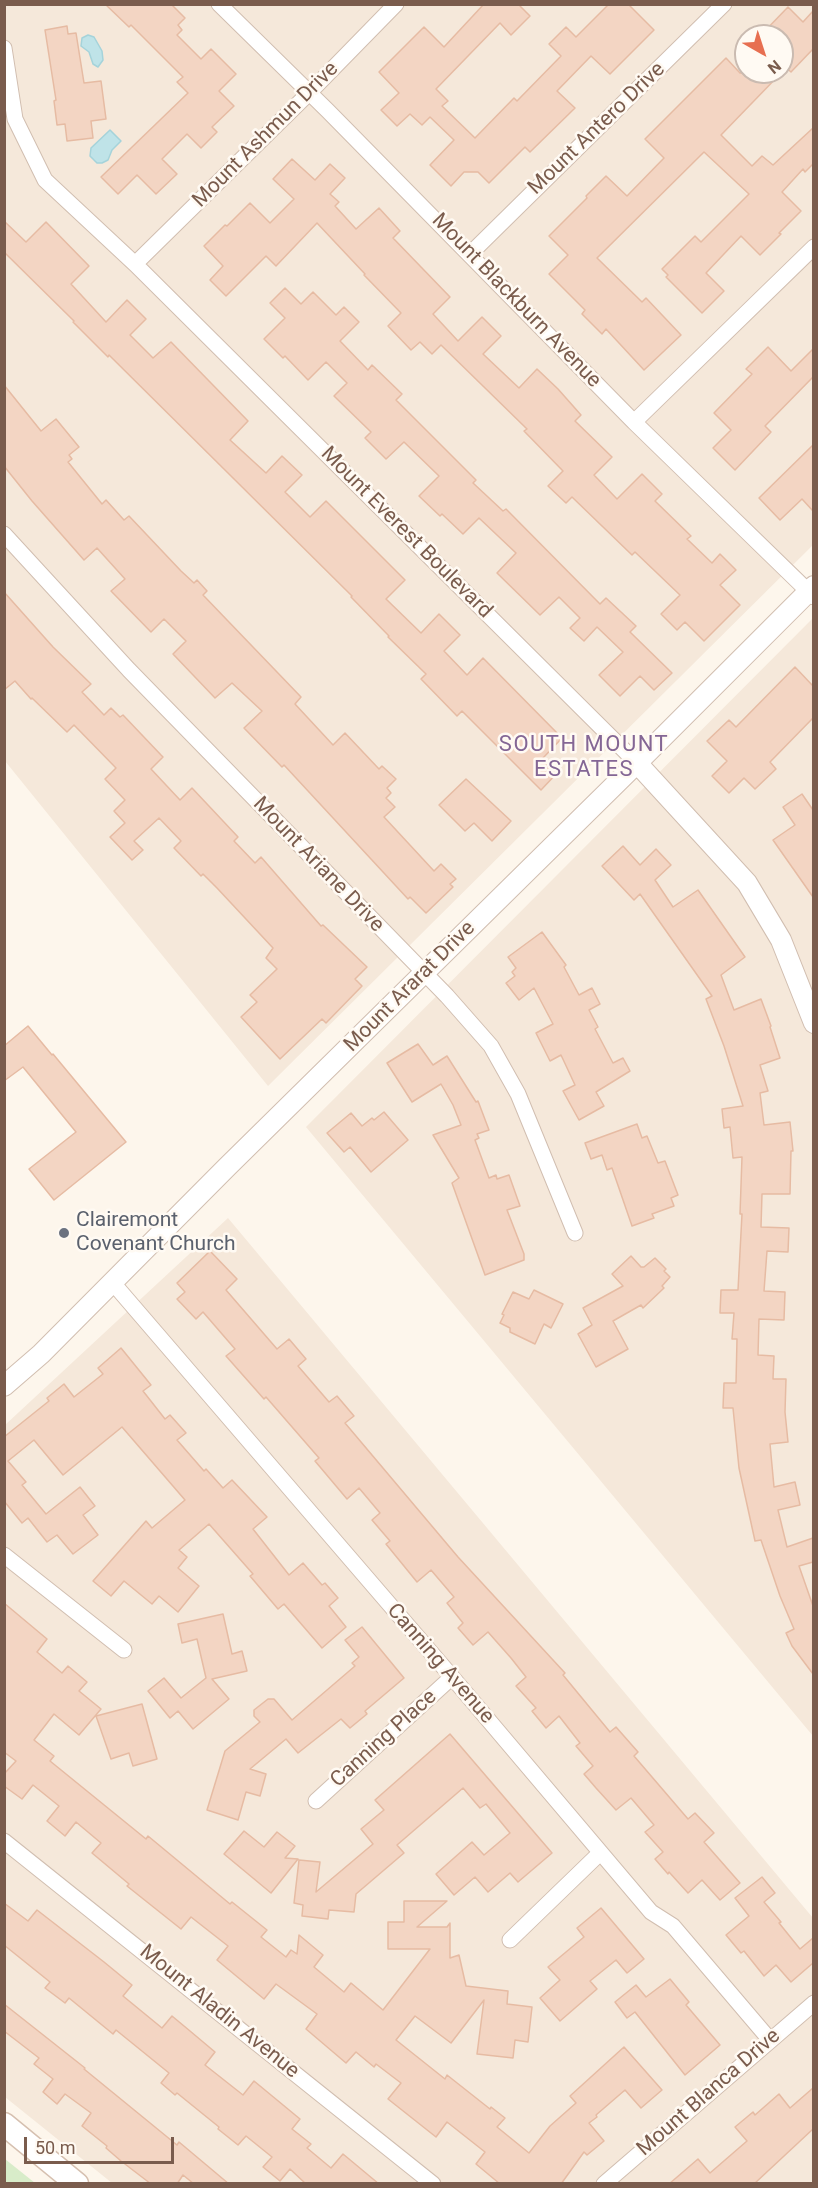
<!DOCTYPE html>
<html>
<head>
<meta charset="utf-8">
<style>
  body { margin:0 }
  #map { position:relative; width:818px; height:2188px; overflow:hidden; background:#fdf6ec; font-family:Roboto,sans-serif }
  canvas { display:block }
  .frame { position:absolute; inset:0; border:6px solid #7a5c4d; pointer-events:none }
  .north { position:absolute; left:734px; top:24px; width:60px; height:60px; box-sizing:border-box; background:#fffaf3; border:2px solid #cabbb1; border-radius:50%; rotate:141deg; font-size:16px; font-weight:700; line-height:24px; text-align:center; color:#7a5c4d }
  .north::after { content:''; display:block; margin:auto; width:21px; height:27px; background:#e76f51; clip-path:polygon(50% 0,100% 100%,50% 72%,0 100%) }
  .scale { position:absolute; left:24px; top:2137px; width:150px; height:27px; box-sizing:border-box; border:3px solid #7a5c4d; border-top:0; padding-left:8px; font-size:18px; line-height:21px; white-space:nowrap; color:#7a5c4d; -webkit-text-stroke:4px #fffaf3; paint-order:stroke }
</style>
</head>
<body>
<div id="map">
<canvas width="818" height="2188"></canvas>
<div class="frame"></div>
<div class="north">N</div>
<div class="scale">50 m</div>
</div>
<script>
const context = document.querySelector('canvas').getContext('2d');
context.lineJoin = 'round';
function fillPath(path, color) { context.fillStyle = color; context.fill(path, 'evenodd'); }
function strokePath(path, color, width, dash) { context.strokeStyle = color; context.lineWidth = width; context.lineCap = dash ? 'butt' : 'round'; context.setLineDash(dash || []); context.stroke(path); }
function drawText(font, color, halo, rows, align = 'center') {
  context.font = font + ' Roboto,sans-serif'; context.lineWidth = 5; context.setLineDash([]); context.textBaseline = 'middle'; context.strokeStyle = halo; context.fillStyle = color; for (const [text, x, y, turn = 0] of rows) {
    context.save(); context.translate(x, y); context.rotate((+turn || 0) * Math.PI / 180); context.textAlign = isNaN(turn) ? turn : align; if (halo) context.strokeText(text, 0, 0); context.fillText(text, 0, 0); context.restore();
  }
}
const residential = new Path2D(`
  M4,5H813V545L268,1086L5,761ZM746,36H782V72H746Z
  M813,618V1736L306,1127Z
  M228,1218L813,1918V2183H112L5,2097V1425Z`);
const green = new Path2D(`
  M5,2159L35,2183H5Z`);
const water = new Path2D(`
  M88,35L94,37L102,51L103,60L98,67L93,64L89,52L81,46L82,38Z
  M110,130L121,141L112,150L108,160L102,163H97L90,156L91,148Z`);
const building = new Path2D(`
  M105,4H171L185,18L178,25L182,30L177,35L201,59L211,49L236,74L219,91L234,106L212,127L217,132L201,148L187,134L162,159L177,174L156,194L137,175L118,194L101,177L188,93L177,82L183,77L131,25L129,27Z
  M484,4H518L530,16L511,35L500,23L436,89L448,101L442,106L475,138L514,98L517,101L561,56L549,44L566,27L576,37L609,4H628L654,30L610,74L591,56L557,91L575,108L530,152L525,147L489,183L478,172H464L451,186L430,165L454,140L430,117L422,125L410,114L397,126L381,110L399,93L379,72L424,27L444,47Z
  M788,7L803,22L813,11V49L791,72L782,64V36H760Z
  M67,26L68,34L76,33L84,83L101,81L106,119L91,121L93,138L67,141L65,124L57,125L54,101L56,100L45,30Z
  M726,58L740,73L782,72L721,135L752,166L762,156L773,165L813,128V164L805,172L803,169L782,192L801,211L779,233L781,234L760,255L741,236L706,273L724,291L702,313L666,277L668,275L662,269L695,236L701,242L749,194L704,152L597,258L642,302L646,298L681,335L644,370L606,329L602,334L582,314L585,310L549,274L568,255L549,236L587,198L586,196L606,176L627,196L664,158L645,139Z
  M292,159L315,180L330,164L345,178L330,194L339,202L335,206L356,229L379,208L400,231L393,238L450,297L433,314L458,341L482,317L501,336L483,354L519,388L537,369L558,389L581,415L575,421L612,457L594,475L617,499L642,474L662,494L655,501L691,536L687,539L712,563L720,554L736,570L720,585L740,605L704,641L685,622L677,630L661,614L680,595L635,552L632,555L572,497L566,503L548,486L563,471L524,431L527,429L441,345L432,354L420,342L411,350L388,326L401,313L364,275L365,274L317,223L276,266L266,256L226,296L210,280L223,266L204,246L225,225L227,226L250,203L270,223L294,199L273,179Z
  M4,221L26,242L46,222L89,266L71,284L106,322L127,300L146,319L130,335L153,358L171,342L248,421L230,440L266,473L282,456L302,475L285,492L310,517L326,501L405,580L386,599L421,633L439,614L460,635L444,651L467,675L483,658L562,738L543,758L558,772L541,790L462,711L457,716L421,679L426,674L388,637L389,636L351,597L352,596L109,355L108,357L73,322L74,321L4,252Z
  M285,288L301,304L313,292L336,315L344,307L359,322L340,341L368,370L372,365L402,394L396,400L476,480L473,483L503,511L506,509L600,604L606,598L636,626L630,632L672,673L654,690L640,676L620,696L599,675L623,652L597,627L584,641L570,628L580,618L559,597L540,615L497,573L516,553L479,518L463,534L442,514L440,516L419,496L439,476L404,442L386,459L365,438L371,432L334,396L347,383L326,362L308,380L285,356L283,358L264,339L285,318L270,303Z
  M768,347L791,371L813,349V377L765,426L771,432L735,470L713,448L731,430L714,413L752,374L746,369Z
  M4,385L41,431L56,419L79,447L69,455L72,459L68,462L102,504L106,500L124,520L129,516L181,571L194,583L197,580L207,591L203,595L301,697L295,704L333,745L345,733L379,769L382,766L396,779L387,788L391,793L386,798L395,807L384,817L434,871L441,864L456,879L450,884L453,887L426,913L410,897L408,899L284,765L282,767L244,728L262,711L232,683L215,698L173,654L186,641L164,619L151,632L111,591L125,579L97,548L84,560L32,501L4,466Z
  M813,445V511L802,499L780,520L759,498Z
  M4,592L53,647L91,684L82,692L104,715L111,708L120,717L123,715L161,755L163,757L151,769L180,800L192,788L238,837L234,841L255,863L261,857L321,926L323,925L367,967L355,979L362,986L326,1023L322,1019L280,1059L241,1017L257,1002L250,995L277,969L266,958L273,948L217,888L203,874L201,876L174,848L181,841L159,818L134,841L143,850L132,860L110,837L125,823L114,811L125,800L105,779L116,768L74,725L67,732L32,698L31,699L15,681L4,690Z
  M795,667L813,686V718L770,762L776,769L755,789L744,778L729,793L712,776L727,761L707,741L729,720L736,727Z
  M466,779L511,821L492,841L474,823L465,831L439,805Z
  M802,794L813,810V897L773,840L795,825L783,807Z
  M623,846L640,865L656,849L671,865L655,880L673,907L698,890L745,957L721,975L734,1010L761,999L771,1026L770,1027L780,1058L760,1065L768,1091L760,1093L764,1125L790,1122L793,1151H791L790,1194H762L761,1227L789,1228L788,1252L767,1251L764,1291L785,1292L784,1320L759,1319L758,1355L774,1356L773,1379H786L785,1412L788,1442L770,1444L774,1487L795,1482L800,1505L778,1510L787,1547L813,1538V1562L799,1566L813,1606V1674L792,1646L786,1633L794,1629L780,1596L761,1540L755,1541L739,1468L733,1408H723L724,1383H736L737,1339H732L734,1313H720L721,1290H738L742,1214H740L742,1157L733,1158L730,1127L724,1128L722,1109L743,1106L724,1046L706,999L712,996L640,894L634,900L602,866Z
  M542,932L566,965L564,967L579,995L592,988L600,1004L589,1010L598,1027L595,1029L613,1063L623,1058L630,1071L596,1092L604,1106L579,1120L563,1091L575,1085L561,1055L550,1061L536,1033L553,1024L534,988L519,1000L506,983L515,976L512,972L516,968L508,957Z
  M28,1026L52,1055L53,1054L126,1142L54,1200L29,1169L76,1132L23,1067L4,1081V1046Z
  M418,1044L433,1065L447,1056L476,1102L478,1101L489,1130L477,1134L479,1138L475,1140L489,1178L496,1175L497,1179L509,1175L520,1206L507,1210L524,1254V1260L485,1275L452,1183L459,1178L433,1135L461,1125L453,1105L441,1084L412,1102L387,1063Z
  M384,1112L408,1140L371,1172L350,1147L344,1152L327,1133L351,1113L362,1126L372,1118L374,1120Z
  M637,1124L642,1138L647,1136L658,1163L665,1161L678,1195L671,1198L674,1206L652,1214L654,1218L632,1226L612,1168L607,1170L602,1155L591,1159L585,1143Z
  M210,1251L237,1279L226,1290L277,1349L289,1339L306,1359L298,1366L329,1402L337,1396L354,1416L345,1423L458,1557L565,1673L563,1675L610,1732L616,1727L638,1752L634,1756L688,1819L695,1813L714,1833L704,1842L740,1883L720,1900L702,1880L688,1893L669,1872L668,1874L655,1859L663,1852L645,1832L654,1825L631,1798L616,1810L596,1788L584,1774L593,1766L576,1746L580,1743L559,1716L546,1728L532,1711L536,1708L516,1686L526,1677L511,1658L488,1632L473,1645L458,1628L463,1623L447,1603L454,1597L431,1570L417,1582L386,1544L390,1541L372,1520L380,1513L359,1488L347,1499L315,1461L319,1458L266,1397L264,1399L226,1356L235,1349L203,1312L196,1319L177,1299L185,1292L177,1283Z
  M631,1256L641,1267H644L655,1258L666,1269L664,1271L670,1277L662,1286L664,1288L643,1308L641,1305L613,1321L628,1349L596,1367L578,1334L592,1325L583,1308L623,1286L612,1274Z
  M534,1290L563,1304L551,1328L544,1324L535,1344L510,1332V1328L500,1323L504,1315L502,1314L513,1292L529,1299Z
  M121,1348L151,1385L143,1391L165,1419L170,1415L186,1433L177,1440L204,1471L206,1469L223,1488L232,1480L267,1517L253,1529L289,1575L303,1563L322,1585L325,1583L338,1598L329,1606L346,1627L322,1648L284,1604L278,1609L250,1576L253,1574L209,1524L179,1550L187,1557L178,1568L199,1586L178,1612L159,1596L152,1604L124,1581L111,1596L93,1581L146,1521L152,1528L185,1500L122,1427L63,1475L34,1440L8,1461L26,1482L22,1485L46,1514L80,1487L95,1506L83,1515L98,1535L73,1554L57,1535L47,1542L28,1518L22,1523L4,1501V1437L49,1401L47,1398L64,1384L74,1397L103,1374L98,1368Z
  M4,1603L47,1639L37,1652L62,1673L68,1666L87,1682L79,1691L101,1709L79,1735L54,1714L34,1740L54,1756L50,1761L146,1839L148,1836L230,1904L232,1902L267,1930L261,1937L286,1957L291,1950L297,1954L299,1935L323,1955L314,1967L344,1992L351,1983L383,2010L430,1949H388V1922H404V1901H447L417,1927H447L450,1923V1958L459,1955L466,1986L508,1991L507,2004L532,2007L528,2042L515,2040L513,2058L477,2054L484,2000L451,2043L415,2016L396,2040L445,2079L447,2075L490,2109L491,2107L505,2118L497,2127L529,2153L550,2126L576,2103L570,2096L624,2047L662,2090L641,2108L625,2090L596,2115L597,2117L589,2123L604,2141L587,2155L584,2152L561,2184H500L476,2164L485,2152L447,2122L436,2137L388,2099L401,2083L376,2064L374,2067L356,2052L346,2063L306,2029L317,2014L276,1984L264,1999L217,1960L228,1946L191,1917L181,1929L127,1886L129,1884L92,1853L101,1843L76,1822L65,1836L47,1821L59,1806L33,1785L22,1799L4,1786V1774L16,1761L4,1752Z
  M223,1614L232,1654L242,1651L247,1671L212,1679L229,1699L193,1729L178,1711L170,1718L148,1691L164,1678L181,1698L206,1678L197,1639L182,1643L178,1624Z
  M362,1627L404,1678L365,1711L367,1714L350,1728L341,1719L298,1753L286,1739L250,1769L266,1774L260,1796L246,1792L238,1820L207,1810L225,1751L260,1722L254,1716V1710L268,1699H274L292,1720L355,1666L352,1663L359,1657L345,1640Z
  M142,1704L157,1759L133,1766L129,1753L111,1759L96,1716Z
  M450,1734L552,1853L518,1882L510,1873L488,1892L475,1877L454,1895L436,1874L472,1842L484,1855L510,1833L486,1804L480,1808L463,1788L397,1845L404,1853L356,1894L354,1912L329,1910L328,1919L302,1916L303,1905L294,1903L299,1860L320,1862L316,1892L373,1844L361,1829L384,1810L375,1800Z
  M244,1831L264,1847L277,1832L295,1846L285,1858L298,1859L271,1893L224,1854Z
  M762,1877L775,1893L764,1902L781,1922L779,1923L800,1949L813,1938V1963L791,1982L776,1965L764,1976L744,1951L741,1953L726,1935L749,1916L735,1898Z
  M4,1903L28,1921L37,1910L104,1962L132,1985L123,1996L162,2028L172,2016L190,2031L215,2052L205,2065L243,2095L254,2081L300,2119L292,2129L311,2144L307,2148L331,2168L343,2154L379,2184H306L290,2169L280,2181L263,2167L272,2157L246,2136L238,2145L218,2129L219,2127L177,2093L175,2095L161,2083L169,2073L116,2030L113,2034L69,1998L65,2003L45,1988L50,1982L4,1945Z
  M601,1908L644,1959L627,1973L616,1960L590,1981L597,1989L560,2021L540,1998L560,1980L548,1967L584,1937L577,1928Z
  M670,1979L689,2002L686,2005L720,2045L685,2075L635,2012L627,2018L615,2002L636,1985L646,1997Z
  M4,2004L85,2068L84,2069L177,2145L179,2142L229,2184H194L183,2175L177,2184H151L121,2161L106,2148L107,2146L82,2126L91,2113L65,2094L57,2104L43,2092L53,2079L34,2064L39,2058L4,2031Z
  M813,2088V2129L754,2184H669L698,2159L710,2173L747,2141L735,2127L753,2112L755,2115L779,2094L790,2108Z`);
const minor = new Path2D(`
  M219,4L328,111L634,422L814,597
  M4,48L15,119L45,180L135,264L637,763
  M470,254L724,4
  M135,264L309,93L396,4
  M634,422L814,247
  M4,534L129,670L447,996L491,1046L518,1094L575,1233
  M113,1283L452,1677L651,1912L673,1926L770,2040
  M4,1555L124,1650
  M316,1801L452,1677
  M4,1841L433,2184
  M510,1940L600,1853
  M604,2184L814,2003`);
const tertiary = new Path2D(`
  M637,763L747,883L781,940L814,1023
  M4,1386L41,1354L227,1167L637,763L814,586`);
const secondary = new Path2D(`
  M4,2124L77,2184`);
const markers = [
  [64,1233,6,"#6b7280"]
];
const streetNames = [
  ["Mount Antero Drive",597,129,-44],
  ["Mount Ashmun Drive",266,135,-45],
  ["Mount Blackburn Avenue",516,301,46],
  ["Mount Everest Boulevard",406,533,45],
  ["Mount Ariane Drive",318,865,46],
  ["Mount Ararat Drive",410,987,-45],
  ["Canning Avenue",440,1664,49],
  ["Canning Place",384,1739,-42],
  ["Mount Aladin Avenue",219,2012,39],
  ["Mount Blanca Drive",709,2093,-41]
];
const worshipNames = [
  ["Clairemont",76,1221],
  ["Covenant Church",76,1245]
];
const neighbourhoodNames = [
  ["SOUTH MOUNT",584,745],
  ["ESTATES",584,770]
];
fillPath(residential, '#f5e8da');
fillPath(green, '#d8ecc9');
fillPath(water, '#bfe3e8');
strokePath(water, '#a5d3da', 1.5);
fillPath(building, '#f3d5c3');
strokePath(building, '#e6bba3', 1.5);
strokePath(minor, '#d1beb0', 17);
strokePath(tertiary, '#d1beb0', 22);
strokePath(secondary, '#d6c0b0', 25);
strokePath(minor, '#fff', 15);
strokePath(tertiary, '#fff', 20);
strokePath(secondary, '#fff', 22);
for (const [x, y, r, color] of markers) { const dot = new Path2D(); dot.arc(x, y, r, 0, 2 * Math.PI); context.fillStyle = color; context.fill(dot); strokePath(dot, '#fffaf3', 2); }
drawText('21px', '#7a5c4d', '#fffaf3', streetNames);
drawText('21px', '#5b616d', '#fffaf3', worshipNames, 'left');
context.letterSpacing = '1.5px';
drawText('22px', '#846695', '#fffaf3', neighbourhoodNames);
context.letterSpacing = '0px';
</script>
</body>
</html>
